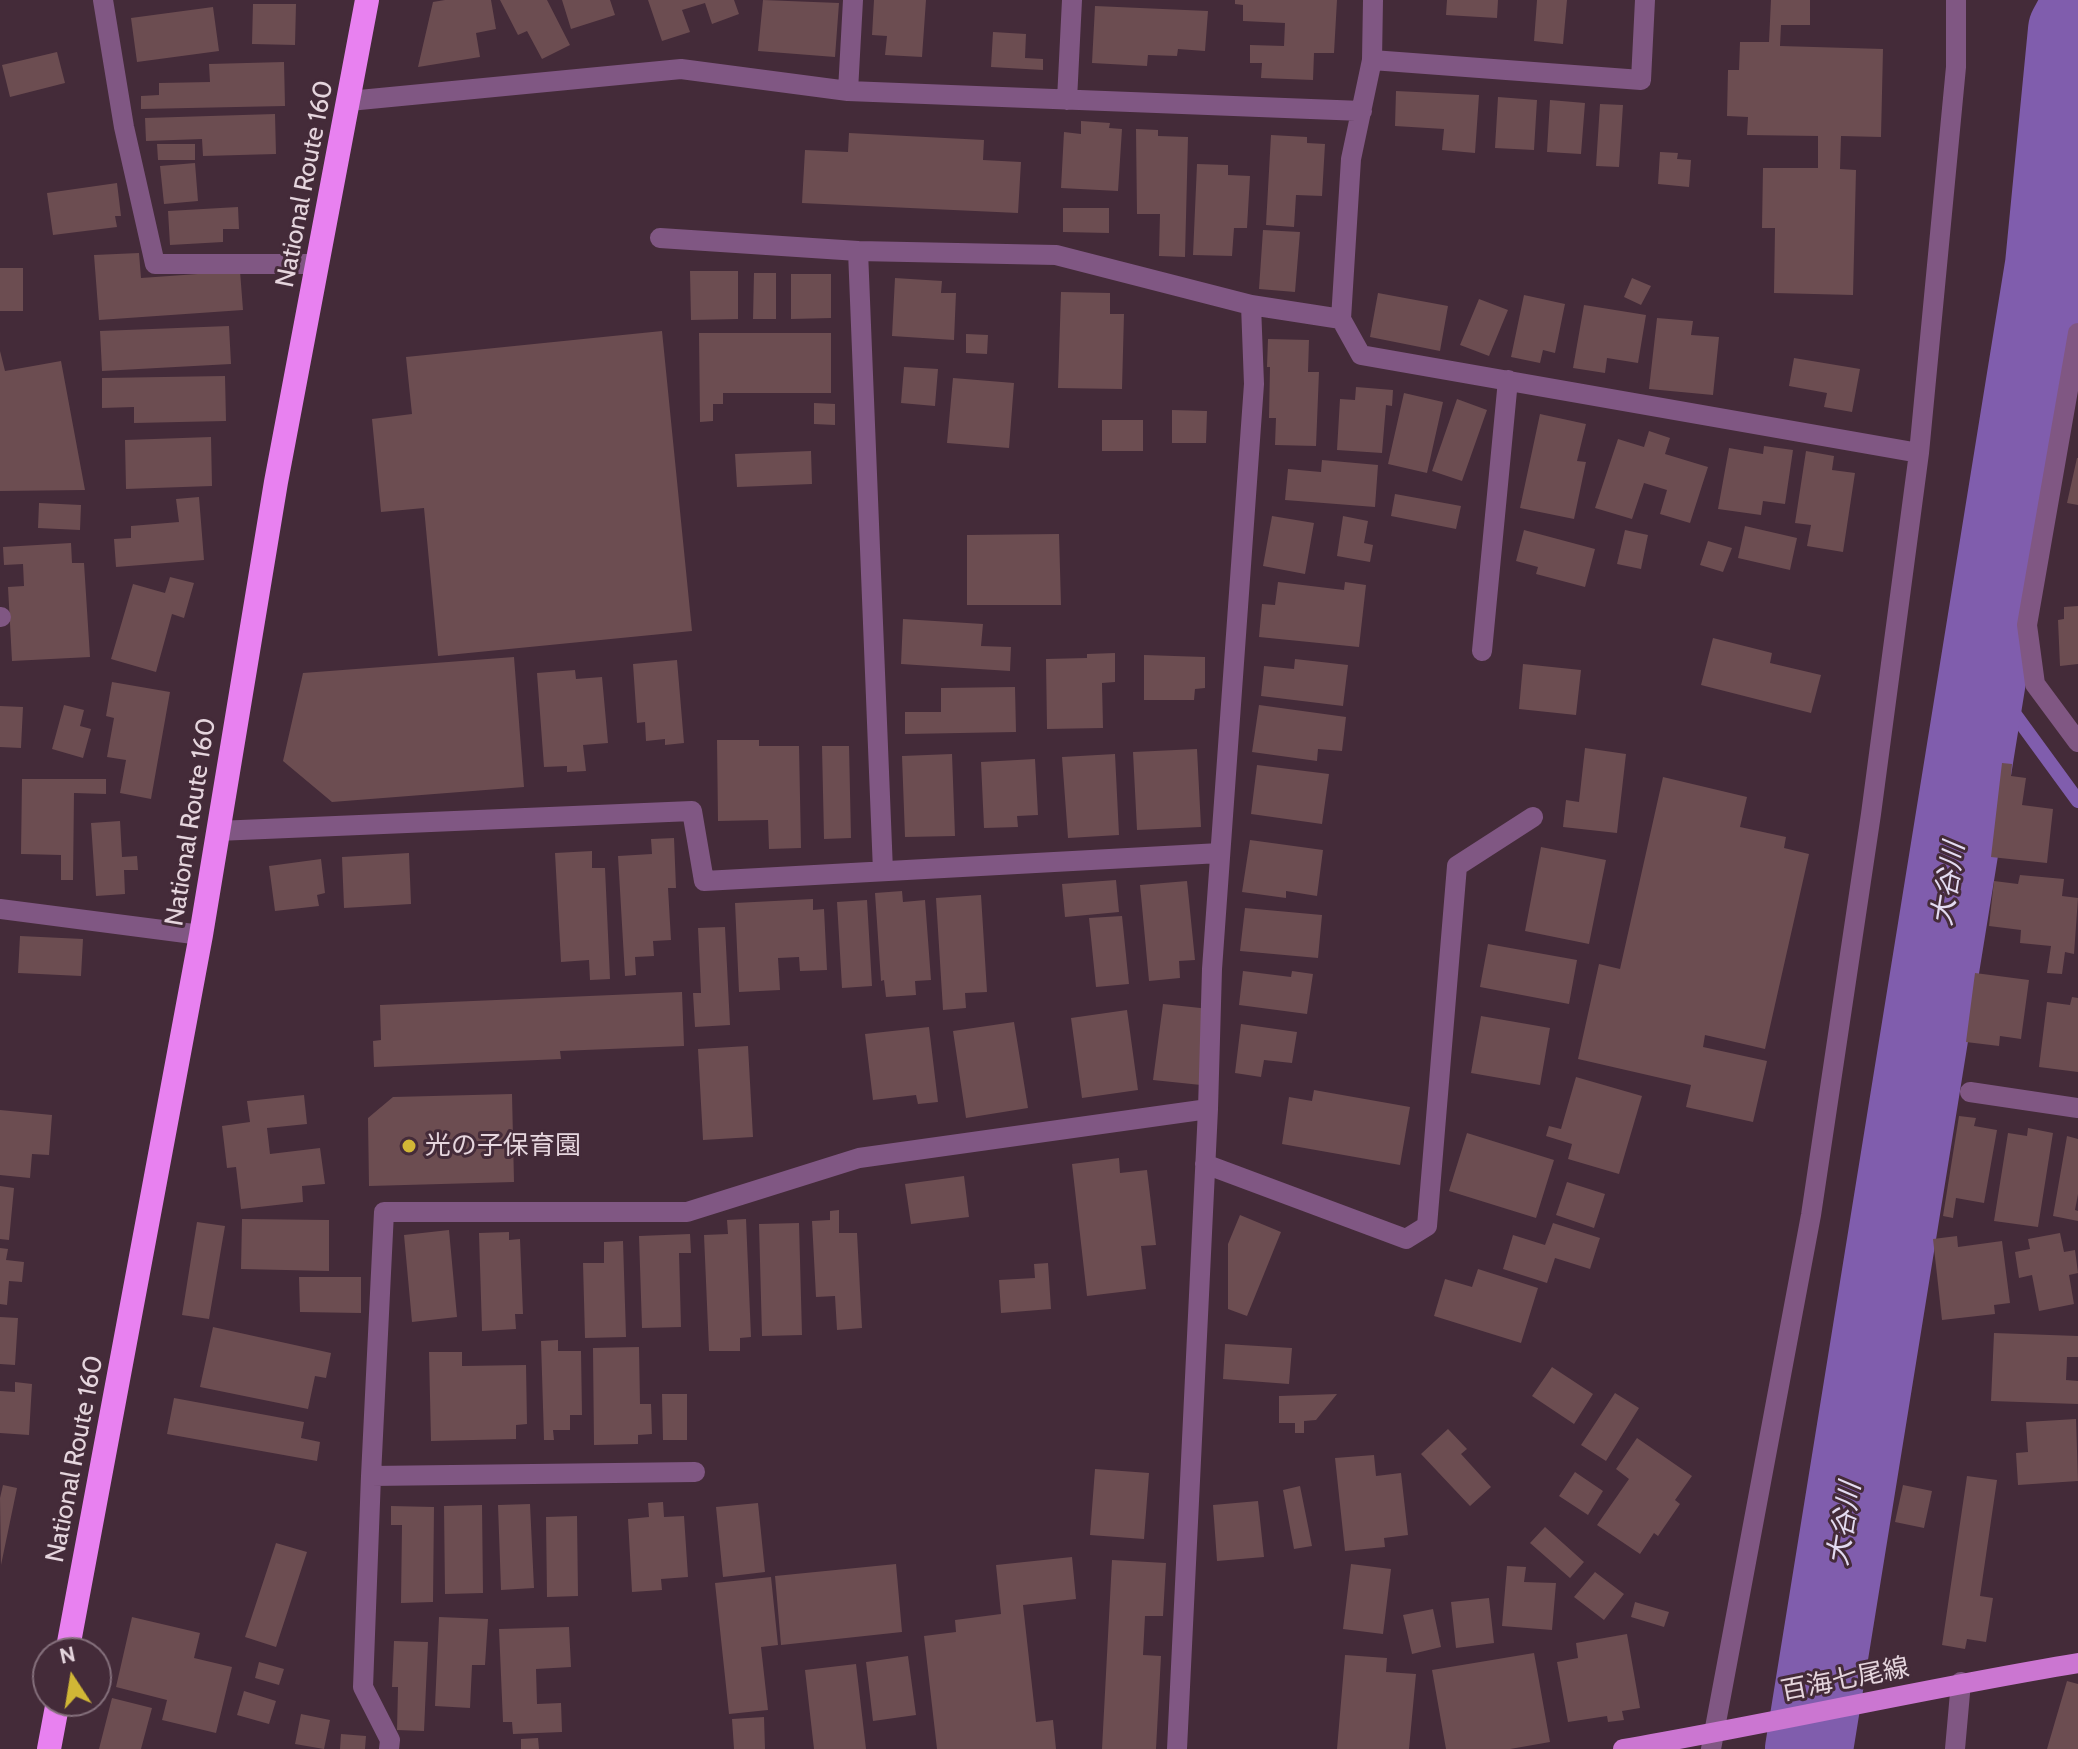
<!DOCTYPE html>
<html>
<head>
<meta charset="utf-8">
<style>
  body { margin:0 }
  #map { position:relative; width:2078px; height:1749px; overflow:hidden; background:#442b39; font-family:Cabin,sans-serif }
  canvas { display:block }
  .north { position:absolute; left:32px; top:1637px; width:80px; height:80px; box-sizing:border-box; background:#442b39; border:2px solid #846f7b; border-radius:50%; rotate:348deg; font-size:22px; font-weight:700; line-height:32px; text-align:center; color:#e5d5dd }
  .north::after { content:''; display:block; margin:auto; width:28px; height:36px; background:#d1b736; clip-path:polygon(50% 0,100% 100%,50% 72%,0 100%) }
</style>
</head>
<body>
<div id="map">
<canvas width="2078" height="1749"></canvas>
<div class="north">N</div>
</div>
<script>
const context = document.querySelector('canvas').getContext('2d');
context.lineJoin = 'round';
function strokePath(path, color, width, dash) { context.strokeStyle = color; context.lineWidth = width; context.lineCap = dash ? 'butt' : 'round'; context.setLineDash(dash || []); context.stroke(path); }
function fillPath(path, color) { context.fillStyle = color; context.fill(path, 'evenodd'); }
function drawText(font, color, halo, rows, align = 'center') {
  context.font = font + ' Cabin,"Noto Sans JP",sans-serif'; context.lineWidth = 6; context.setLineDash([]); context.textBaseline = 'middle'; context.strokeStyle = halo; context.fillStyle = color; for (const [text, x, y, turn = 0] of rows) {
    context.save(); context.translate(x, y); context.rotate((+turn || 0) * Math.PI / 180); context.textAlign = isNaN(turn) ? turn : align; if (halo) context.strokeText(text, 0, 0); context.fillText(text, 0, 0); context.restore();
  }
}
const stream = new Path2D(`
  M1982,680L2016,716L2078,801`);
const river = new Path2D(`
  M1809,1749L2049,265L2072,30L2078,19`);
const building = new Path2D(`
  M445,0H491L496,29L476,33L480,57L418,67L433,2Z
  M500,0H547L570,45L542,59L527,31L518,35Z
  M562,0H610L615,15L571,29Z
  M648,0H734L739,14L712,24L705,3L682,10L690,32L662,41Z
  M763,0L839,3L835,57L758,51Z
  M874,0H926L922,57L885,55L887,36L872,35Z
  M1235,0H1337L1334,53H1314L1313,80L1261,78L1262,63H1250V45L1284,46L1285,23L1243,21V5L1235,4Z
  M1447,0H1498L1497,18L1446,15Z
  M1537,0H1567L1563,44L1534,41Z
  M1771,0H1810V25H1781L1780,46L1883,49L1881,137L1841,136L1840,169L1856,170L1853,295L1774,293L1775,228H1762L1763,168H1818V136L1747,135L1748,117L1727,116L1728,70H1739L1740,42H1769Z
  M253,4H296L295,45L252,44Z
  M1095,6L1208,11L1205,51L1178,49L1177,56L1148,55L1147,66L1092,63Z
  M213,7L219,51L137,62L131,18Z
  M993,32L1026,34L1025,58L1043,59V70L991,67Z
  M57,52L65,83L10,97L2,65Z
  M284,62L285,106L141,109V96L159,95V83L210,82L209,64Z
  M1396,91L1479,95L1475,153L1442,150L1444,129L1395,126Z
  M1498,97L1537,100L1534,150L1495,148Z
  M1550,100L1585,103L1581,154L1547,152Z
  M1600,104L1623,105L1619,167L1596,166Z
  M275,114L276,154L203,156L202,139L146,141L145,118Z
  M1081,121L1110,123L1109,128L1122,129L1118,191L1061,188L1064,132L1081,134Z
  M1136,129L1158,130V136L1188,137L1185,257L1159,256L1160,214H1137Z
  M849,133L984,140L983,160L1021,162L1018,213L802,203L805,150L848,152Z
  M1271,135L1307,137V143L1325,144L1322,196L1296,195L1294,227L1266,225Z
  M157,144H195V160H158Z
  M1660,152L1678,153L1677,159L1691,160L1689,187L1658,184Z
  M195,163L198,201L164,204L160,166Z
  M1197,164L1228,165V175L1250,176L1247,228H1234L1232,256L1193,255Z
  M117,183L121,216H115L117,227L53,235L47,193Z
  M238,207L239,229H223V242L170,245L168,211Z
  M1063,208H1109V233L1063,232Z
  M1263,230L1300,232L1295,292L1259,289Z
  M139,253L141,278L240,271L243,310L99,320L94,255Z
  M0,268H23V311H0Z
  M690,271H738V319L691,320Z
  M754,273H776V319H753Z
  M791,274H831V318L791,319Z
  M895,278L942,281L941,293H956L954,340L892,336Z
  M1632,278L1651,286L1641,305L1624,297Z
  M1061,292L1110,293V314H1124L1122,389L1058,388Z
  M1378,293L1448,306L1440,351L1370,337Z
  M1524,295L1565,304L1555,353L1543,350L1540,363L1511,357Z
  M1479,299L1508,310L1489,356L1460,345Z
  M1584,305L1646,315L1638,363L1607,358L1605,373L1573,368Z
  M1657,318L1693,321L1691,335L1719,337L1713,395L1649,389Z
  M229,326L231,364L102,371L100,331Z
  M662,331L692,631L438,656L424,508L381,512L372,419L412,414L406,357Z
  M699,333H831V393H723V404H713V421L700,422Z
  M966,334L988,335L987,354L966,353Z
  M1268,339L1309,340L1308,372H1319L1316,446L1275,445L1276,418H1269L1270,367H1267Z
  M0,351L5,371L61,361L85,490L0,491Z
  M1794,358L1860,369L1852,412L1824,407L1827,393L1789,386Z
  M904,367L938,369L935,406L901,403Z
  M225,376L226,421L134,423V407L102,408V378Z
  M953,378L1014,383L1009,448L947,443Z
  M1356,387L1393,390L1392,406L1386,405L1382,453L1337,450L1340,399L1355,400Z
  M1404,393L1443,402L1427,473L1388,464Z
  M1457,399L1487,410L1462,481L1432,471Z
  M814,403L835,404V425L814,424Z
  M1172,410L1207,411L1206,443H1172Z
  M1540,414L1586,424L1577,461L1586,462L1574,519L1520,508Z
  M1102,420H1143V451H1102Z
  M1649,431L1670,438L1665,454L1708,467L1690,523L1660,514L1667,490L1644,483L1632,519L1595,508L1618,439L1644,447Z
  M211,437L212,486L126,489L125,440Z
  M1764,446L1793,450L1785,504L1763,501L1761,515L1718,509L1729,448L1763,454Z
  M811,451L812,484L737,487L735,454Z
  M1806,451L1834,456L1832,470L1855,473L1843,552L1807,546L1811,525L1795,523Z
  M2077,458H2078V505L2067,503Z
  M1322,460L1378,465L1375,507L1285,500L1288,469L1321,472Z
  M1395,494L1461,506L1456,529L1391,516Z
  M199,497L204,560L116,567L114,539L131,538V526L179,522L176,499Z
  M39,503L81,505L80,530L38,528Z
  M1272,516L1314,523L1305,574L1263,566Z
  M1343,516L1368,521L1364,543L1373,545L1370,562L1337,556Z
  M1745,526L1797,538L1790,570L1738,558Z
  M1524,530L1595,549L1585,587L1536,574L1538,567L1516,561Z
  M1625,530L1648,535L1641,569L1617,564Z
  M1059,534L1061,605H967V535Z
  M1708,541L1732,548L1723,572L1700,565Z
  M71,543L72,563H84L90,657L12,661L8,587L24,586L23,564L4,565L3,547Z
  M170,577L194,583L184,618L172,614L156,672L111,659L133,584L165,593Z
  M1278,582L1344,590L1345,582L1366,585L1359,647L1259,637L1262,604L1275,605Z
  M2078,606V664L2060,666L2058,620L2064,619V607Z
  M903,619L983,624L981,646L1011,647L1010,671L901,664Z
  M1713,638L1772,653L1770,663L1821,675L1811,713L1701,685Z
  M1115,653V682L1102,683L1103,728L1047,729L1046,659L1087,658V654Z
  M1144,655L1205,657V688L1195,689L1194,700H1144Z
  M514,657L524,787L332,802L283,761L303,673Z
  M1295,659L1348,665L1343,706L1261,696L1264,666L1294,669Z
  M677,660L684,743L665,745V739L646,741L645,722L637,723L633,664Z
  M1523,664L1581,670L1576,715L1519,709Z
  M575,670L576,679L602,677L608,743L583,745L586,771L567,772V766L544,767L537,673Z
  M112,682L170,692L151,799L120,793L126,760L107,757L114,718L106,716Z
  M1015,687L1016,732L905,734V712H941V688Z
  M64,705L84,710L80,726L91,729L83,758L52,749Z
  M1259,705L1346,717L1342,751L1318,749L1317,761L1252,752Z
  M0,706L23,707L21,748L0,747Z
  M717,740H759V746H799L801,848L769,849L768,820L718,821Z
  M822,746H849L851,838L824,839Z
  M1585,748L1626,754L1617,833L1563,827L1566,800L1579,802Z
  M1197,749L1201,827L1137,830L1133,752Z
  M952,754L955,836L905,837L902,756Z
  M1115,754L1119,835L1068,838L1062,757Z
  M1035,759L1038,815L1017,816L1018,827L984,828L981,762Z
  M2002,763L2012,764L2011,776L2026,778L2022,805L2053,809L2047,863L1991,857Z
  M1257,765L1329,774L1322,824L1251,814Z
  M1663,777L1747,797L1740,827L1786,837L1784,848L1809,854L1765,1049L1705,1035L1703,1047L1767,1061L1753,1122L1686,1107L1691,1085L1578,1059L1599,964L1620,969Z
  M22,779H106V794L74,793L73,880H61V855L21,854Z
  M120,821L122,857L137,856L138,870H124L125,894L96,896L91,823Z
  M674,838L676,888H668L671,940L653,941L654,956L635,957L636,975L625,976L618,856L652,854L651,839Z
  M1250,840L1323,850L1317,896L1286,891V898L1242,892Z
  M1541,847L1606,860L1589,944L1525,931Z
  M592,851V868H605L610,979L590,980L589,960L561,962L555,853Z
  M409,853L411,904L344,908L342,857Z
  M321,859L325,893L317,895L319,906L275,911L269,866Z
  M2020,875L2064,879L2062,896L2078,898L2074,954L2065,952L2062,974L2047,973L2051,946L2020,943L2021,930L1989,926L1994,881L2018,884Z
  M1116,880L1119,912L1065,917L1062,884Z
  M1187,881L1195,960L1179,961L1180,978L1149,981L1140,885Z
  M902,891L903,902L925,900L931,980L915,981L916,995L886,997L884,980L881,981L875,893Z
  M981,895L987,992L965,993L966,1008L943,1010L936,898Z
  M813,899V910L824,909L827,970L800,971L799,957L778,958L780,990L739,992L735,903Z
  M867,900L872,986L842,988L837,902Z
  M1245,908L1322,915L1318,958L1240,951Z
  M1122,916L1129,984L1096,987L1089,918Z
  M725,927L730,1025L695,1027L693,993H701L698,928Z
  M20,936L83,939L81,976L18,973Z
  M1488,944L1577,960L1569,1004L1480,987Z
  M1243,971L1291,977L1292,971L1313,974L1307,1014L1239,1005Z
  M1975,973L2029,980L2021,1039L2000,1036L1999,1046L1966,1042Z
  M682,992L684,1046L560,1051L561,1059L374,1067L373,1041L381,1040L380,1005Z
  M2072,997L2078,998V1072L2039,1067L2047,1002L2070,1005Z
  M1163,1004L1210,1009L1201,1085L1153,1080Z
  M1127,1010L1138,1090L1082,1098L1071,1018Z
  M1481,1016L1550,1028L1540,1085L1471,1073Z
  M1014,1022L1028,1108L966,1118L953,1031Z
  M1241,1024L1297,1032L1292,1063L1264,1060L1261,1077L1235,1073Z
  M929,1027L938,1102L918,1104L916,1095L873,1100L865,1034Z
  M748,1046L753,1137L703,1140L698,1049Z
  M1576,1077L1642,1096L1619,1174L1568,1159L1572,1144L1546,1136L1549,1126L1561,1129Z
  M1314,1090L1410,1107L1400,1165L1282,1144L1289,1097L1312,1101Z
  M512,1094L514,1182L369,1186L368,1118L393,1097Z
  M304,1095L307,1124L267,1128L270,1154L320,1148L325,1184L302,1186L303,1202L241,1209L236,1167L227,1168L222,1126L250,1122L247,1101Z
  M0,1110L52,1115L49,1155L32,1154L30,1178L0,1175Z
  M1959,1116L1976,1118L1974,1126L1997,1130L1984,1203L1956,1198L1953,1218L1943,1216Z
  M2028,1128L2053,1133L2038,1227L1994,1221L2008,1133L2027,1136Z
  M1467,1133L1554,1160L1536,1218L1449,1191Z
  M2067,1136L2078,1139V1194L2075,1210L2078,1211V1221L2053,1216Z
  M1119,1158L1120,1173L1147,1170L1156,1245L1141,1246L1146,1289L1087,1296L1072,1164Z
  M964,1176L969,1217L911,1224L905,1184Z
  M1567,1182L1605,1194L1594,1228L1556,1215Z
  M0,1186L14,1188L9,1240L0,1239Z
  M839,1210V1233H857L862,1328L837,1330L835,1296L816,1297L812,1221L830,1220V1211Z
  M1240,1215L1281,1232L1247,1316L1228,1309V1244Z
  M242,1219L329,1220V1271L241,1269Z
  M746,1219L751,1337L740,1338V1351H709L704,1235L728,1234L727,1220Z
  M197,1222L225,1226L209,1319L182,1315Z
  M799,1223L802,1335L762,1336L759,1224Z
  M1553,1223L1600,1238L1590,1269L1555,1258L1547,1283L1503,1269L1513,1235L1545,1245Z
  M449,1230L457,1317L412,1322L404,1235Z
  M509,1232V1240L520,1239L523,1314H515L516,1329L482,1331L479,1233Z
  M2060,1233L2064,1252L2075,1250L2078,1273L2069,1275L2074,1304L2039,1311L2032,1275L2019,1278L2015,1252L2030,1249L2028,1239Z
  M690,1234L691,1253H679L681,1327L642,1328L639,1236Z
  M1957,1236L1958,1247L2002,1241L2010,1303L1994,1305L1995,1314L1942,1320L1933,1239Z
  M623,1241L626,1337L585,1338L583,1263H604V1242Z
  M0,1248L8,1249L6,1260L24,1262L22,1282L9,1281L7,1305L0,1304Z
  M1048,1263L1051,1309L1001,1313L999,1280L1035,1278L1034,1264Z
  M1478,1269L1538,1288L1521,1343L1434,1316L1445,1279L1472,1287Z
  M299,1277H361V1313L300,1312Z
  M0,1317L18,1318L15,1365L0,1364Z
  M213,1327L331,1353L326,1378L315,1376L308,1409L200,1387Z
  M1994,1333L2078,1336V1357H2067L2066,1380L2078,1381V1404L1991,1401Z
  M558,1340V1351H581L582,1415H570V1430H553L554,1440H544L541,1341Z
  M1225,1344L1292,1348L1289,1384L1223,1379Z
  M639,1347L640,1404H651L652,1434L638,1435V1444L594,1445L593,1348Z
  M429,1352H462V1366L526,1365L527,1424L516,1425V1439L431,1441Z
  M1552,1367L1593,1394L1574,1424L1532,1396Z
  M15,1382L32,1384L29,1435L0,1433V1391L15,1392Z
  M1615,1393L1639,1408L1606,1461L1581,1445Z
  M662,1394H687V1440H663Z
  M1337,1394L1316,1420L1304,1421V1433H1295V1423H1279V1396Z
  M174,1398L304,1422L301,1438L320,1442L317,1461L167,1434Z
  M2076,1419L2078,1481L2018,1485L2016,1453L2028,1452L2026,1422Z
  M1448,1429L1467,1449L1461,1454L1491,1487L1470,1506L1421,1454Z
  M1637,1438L1692,1476L1675,1500L1680,1504L1658,1536L1654,1533L1640,1554L1597,1525L1629,1479L1616,1469Z
  M1374,1455L1376,1476L1401,1473L1408,1535L1384,1538L1385,1547L1345,1551L1335,1458Z
  M1095,1469L1149,1473L1144,1539L1090,1535Z
  M1575,1472L1603,1491L1588,1515L1559,1496Z
  M1967,1476L1997,1480L1980,1596L1993,1598L1986,1642L1967,1639L1965,1649L1942,1645Z
  M3,1485L17,1488L1,1565L0,1498Z
  M1903,1485L1932,1491L1924,1528L1895,1522Z
  M1300,1486L1312,1546L1294,1549L1283,1490Z
  M1258,1501L1264,1557L1217,1561L1213,1505Z
  M663,1502L664,1517L684,1516L688,1577L661,1579L662,1590L632,1592L628,1519L649,1517L648,1503Z
  M758,1503L765,1572L723,1577L716,1507Z
  M530,1504L534,1588L501,1590L498,1505Z
  M482,1505L483,1593L445,1594L444,1506Z
  M391,1506L434,1507L433,1602L401,1603L402,1525H391Z
  M577,1516L578,1596L547,1597L546,1517Z
  M1545,1527L1584,1562L1570,1578L1530,1543Z
  M276,1543L307,1552L276,1647L245,1637Z
  M1072,1557L1076,1599L1023,1605L1036,1722L1053,1720L1056,1749H937L924,1636L956,1632L955,1620L1001,1614L996,1565Z
  M1112,1560L1166,1563L1163,1616H1145L1143,1655L1161,1656L1156,1749H1102Z
  M896,1564L902,1632L781,1645L775,1576Z
  M1351,1564L1391,1569L1383,1634L1343,1629Z
  M1507,1566L1526,1567L1524,1582L1556,1583L1552,1630L1502,1626Z
  M1595,1572L1624,1594L1604,1620L1574,1597Z
  M771,1577L778,1645L761,1647L768,1710L729,1714L715,1583Z
  M1489,1598L1494,1643L1456,1648L1451,1602Z
  M1635,1602L1669,1612L1664,1627L1631,1617Z
  M1433,1609L1441,1647L1412,1654L1403,1615Z
  M132,1617L200,1633L194,1658L232,1667L216,1733L162,1720L167,1700L116,1687Z
  M439,1617L488,1619L485,1665H472L470,1708L435,1706Z
  M569,1627L571,1667L536,1669L537,1704L561,1703L562,1732L513,1734L512,1722H503L499,1629Z
  M1627,1634L1640,1708L1622,1711L1624,1720L1608,1722L1607,1716L1568,1722L1557,1662L1578,1658L1576,1643Z
  M394,1641L428,1642L424,1731L397,1730L398,1687H392Z
  M1534,1653L1550,1742L1510,1749H1446L1432,1670Z
  M1345,1655L1387,1658L1386,1672L1416,1674L1409,1749H1337Z
  M908,1656L916,1715L873,1721L866,1662Z
  M259,1662L284,1669L279,1685L255,1678Z
  M856,1664L866,1749H814L805,1670Z
  M2067,1681L2078,1684V1749H2047Z
  M244,1691L276,1701L269,1724L237,1715Z
  M112,1698L152,1708L141,1749H99Z
  M301,1714L330,1720L324,1749L295,1744Z
  M764,1717L765,1749H734L732,1719Z
  M341,1734L366,1736L365,1749H340Z
  M538,1738L539,1749H521V1739Z`);
const minor = new Path2D(`
  M103,0L124,127L155,264H318
  M1372,60L1641,80L1645,0
  M848,91L853,0
  M1067,100L1072,0
  M349,101L681,69L848,91L1362,111
  M660,238L858,251L883,871
  M858,251L1056,255L1251,305
  M1341,319L1361,355L1919,453
  M2078,333L2027,625L2035,684L2078,742
  M0,617H1
  M1482,651L1508,380
  M217,831L692,811L704,881L1220,853
  M0,909L201,935
  M1970,1092L2078,1108
  M1205,1164L1406,1239L1427,1226L1457,866L1533,817
  M371,1476L384,1212H687L859,1158L1208,1109
  M389,1749L390,1740L363,1687L371,1476L695,1472
  M1177,1749L1208,1109L1212,969L1254,384L1251,305L1341,319L1351,159L1372,60L1373,0
  M1711,1749L1811,1215L1871,814L1919,453L1956,67V0
  M1955,1749L1961,1682`);
const major = new Path2D(`
  M1623,1749C1775,1723 1926,1688 2078,1663`);
const highway = new Path2D(`
  M67,1653L201,935L276,482L367,0
  M49,1749L58,1701`);
const markers = [
  [409,1146,8,"#d1b736"]
];
const streetNames = [
  ["National Route 160",305,184,-79],
  ["National Route 160",191,822,-81],
  ["National Route 160",75,1459,-79],
  ["百海七尾線",1845,1680,-11]
];
const poiNames = [
  ["光の子保育園",425,1146]
];
const waterNames = [
  ["大谷川",1949,884,-81],
  ["大谷川",1845,1524,-81]
];
strokePath(stream, '#805dad', 14);
strokePath(river, '#805dad', 88);
fillPath(building, '#6c4d51');
strokePath(minor, '#805783', 20);
strokePath(major, '#cb76d1', 20);
strokePath(highway, '#e881f0', 24);
for (const [x, y, r, color] of markers) { const dot = new Path2D(); dot.arc(x, y, r, 0, 2 * Math.PI); context.fillStyle = color; context.fill(dot); strokePath(dot, '#442b39', 3); }
drawText('26px', '#e5d5dd', '#442b39', streetNames);
drawText('26px', '#e5d5dd', '#442b39', poiNames, 'left');
drawText('italic 28px', '#e3dbf1', '#442b39', waterNames);
</script>
</body>
</html>
